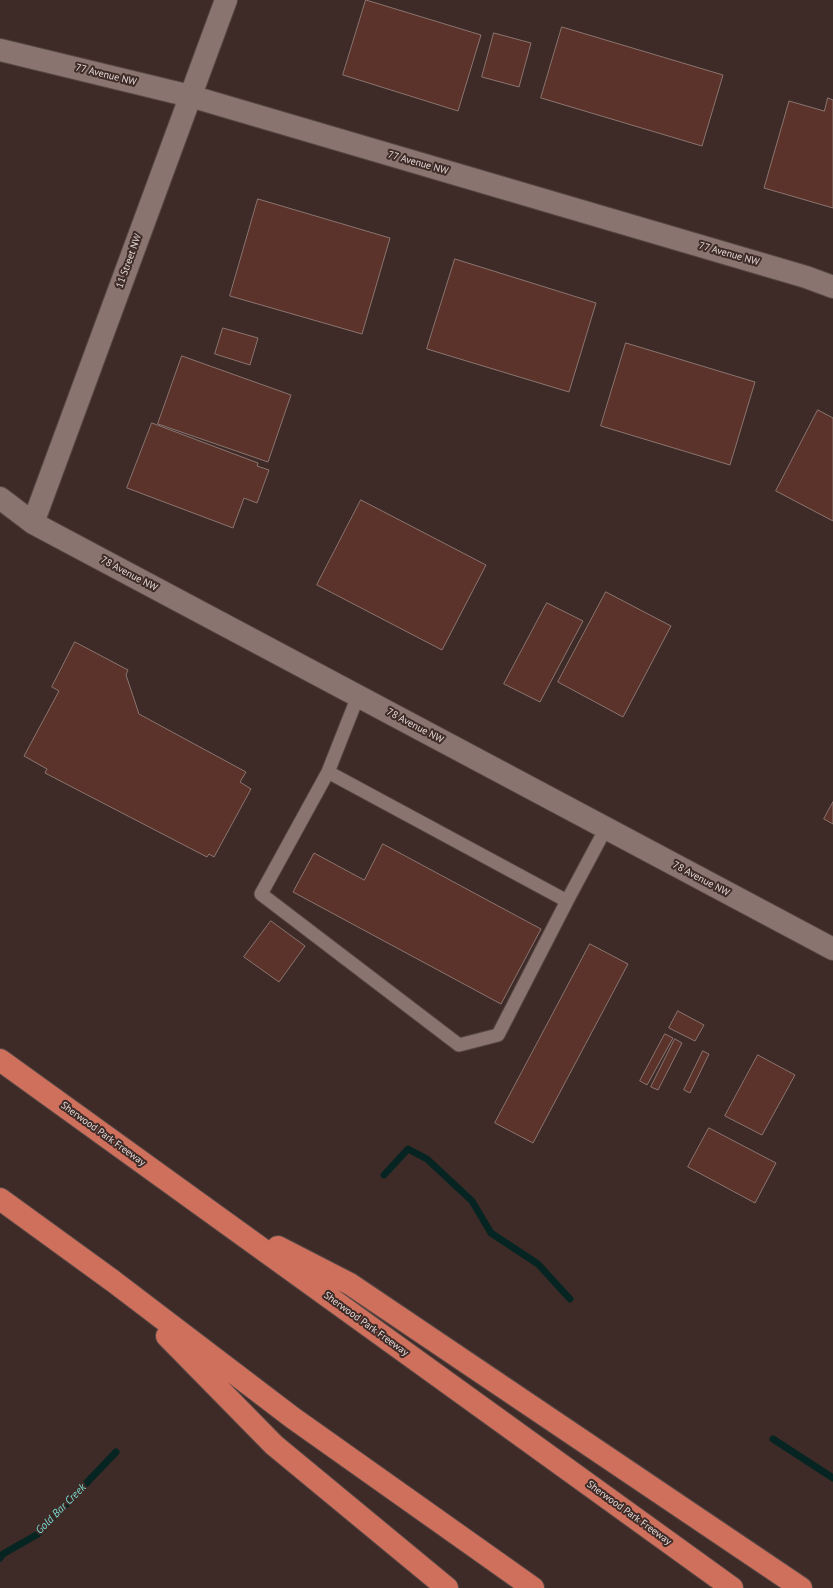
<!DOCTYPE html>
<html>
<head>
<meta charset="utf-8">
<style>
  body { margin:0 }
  canvas { display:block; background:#3e2b27 }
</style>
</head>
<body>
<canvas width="833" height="1588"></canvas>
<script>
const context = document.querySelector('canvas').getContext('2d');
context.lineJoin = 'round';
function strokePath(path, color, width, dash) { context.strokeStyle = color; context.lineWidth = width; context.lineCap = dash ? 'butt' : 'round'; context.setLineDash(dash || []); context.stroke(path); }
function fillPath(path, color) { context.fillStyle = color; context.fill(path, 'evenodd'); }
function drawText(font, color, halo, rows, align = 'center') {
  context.font = font + ' "PT Sans",sans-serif'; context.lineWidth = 4; context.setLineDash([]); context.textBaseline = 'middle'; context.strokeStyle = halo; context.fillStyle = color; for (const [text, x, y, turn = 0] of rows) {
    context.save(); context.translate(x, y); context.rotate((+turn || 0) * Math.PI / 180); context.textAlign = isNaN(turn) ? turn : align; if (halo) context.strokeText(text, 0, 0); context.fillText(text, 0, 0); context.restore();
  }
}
const stream = new Path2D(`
  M384,1175L408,1149L427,1159L472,1201L491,1233L538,1264L570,1299
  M773,1439L833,1478
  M0,1558L3,1554L38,1534L116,1452`);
const building = new Path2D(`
  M366,0L481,35L458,111L343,75Z
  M562,27L723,75L702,146L541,98Z
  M494,33L531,43L519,87L482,77Z
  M828,98L833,100V208L764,188L789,101L824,111Z
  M258,199L390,238L362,334L230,296Z
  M455,259L596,303L569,392L427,349Z
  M223,328L258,338L250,365L215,354Z
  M626,343L755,382L730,465L601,426Z
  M182,356L291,395L268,462L158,424Z
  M818,410L833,418V521L776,491Z
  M152,423L258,463L257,466L269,470L257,503L244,498L233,528L127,488Z
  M361,500L486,565L442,650L317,585Z
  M606,592L671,626L623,717L558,682Z
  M547,603L583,621L540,702L504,684Z
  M75,642L128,670L126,675L139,714L246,772L240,782L251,789L214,857L209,854L207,857L45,773L47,769L24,756L59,691L52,687Z
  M833,802V824L824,819Z
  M383,844L541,929L501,1004L293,892L314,853L364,880Z
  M271,921L305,946L279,982L244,957Z
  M590,944L628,964L533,1143L495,1123Z
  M678,1011L704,1025L695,1041L669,1028Z
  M665,1034L673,1038L647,1085L640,1081Z
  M675,1039L682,1043L658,1090L651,1087Z
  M703,1051L709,1054L690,1093L684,1090Z
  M758,1055L795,1075L762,1135L725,1116Z
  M709,1128L776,1163L755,1203L688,1167Z`);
const lane = new Path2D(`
  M358,696L328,772L567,901L606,828
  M328,772L261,894L459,1045L498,1035L567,901`);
const street = new Path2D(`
  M0,50L190,96L806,277L833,287
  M0,498L33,523L833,949
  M33,523L226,0`);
const highway = new Path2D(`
  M0,1060L732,1588
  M0,1199L113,1281L293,1418L533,1588
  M278,1247L350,1284L801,1588
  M167,1336L274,1445L447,1588`);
const streetNames = [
  ["77 Avenue NW",106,75,14],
  ["77 Avenue NW",418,163,16],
  ["77 Avenue NW",729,254,16],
  ["11 Street NW",129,261,-70],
  ["78 Avenue NW",129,574,28],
  ["78 Avenue NW",415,726,28],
  ["78 Avenue NW",701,879,28],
  ["Sherwood Park Freeway",103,1134,36],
  ["Sherwood Park Freeway",366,1324,36],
  ["Sherwood Park Freeway",629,1513,36]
];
const waterNames = [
  ["Gold Bar Creek",61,1509,-45]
];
strokePath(stream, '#062522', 7);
fillPath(building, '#5b332b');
strokePath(building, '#8a746f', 1);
strokePath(lane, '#564744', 15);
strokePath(street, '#564744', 24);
strokePath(highway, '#564744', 24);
strokePath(lane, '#8a746f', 13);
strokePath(street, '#8a746f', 22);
strokePath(highway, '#cf705d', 22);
drawText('10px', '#e6dad7', '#3e2b27', streetNames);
drawText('italic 11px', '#79d6ce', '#3e2b27', waterNames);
</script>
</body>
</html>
